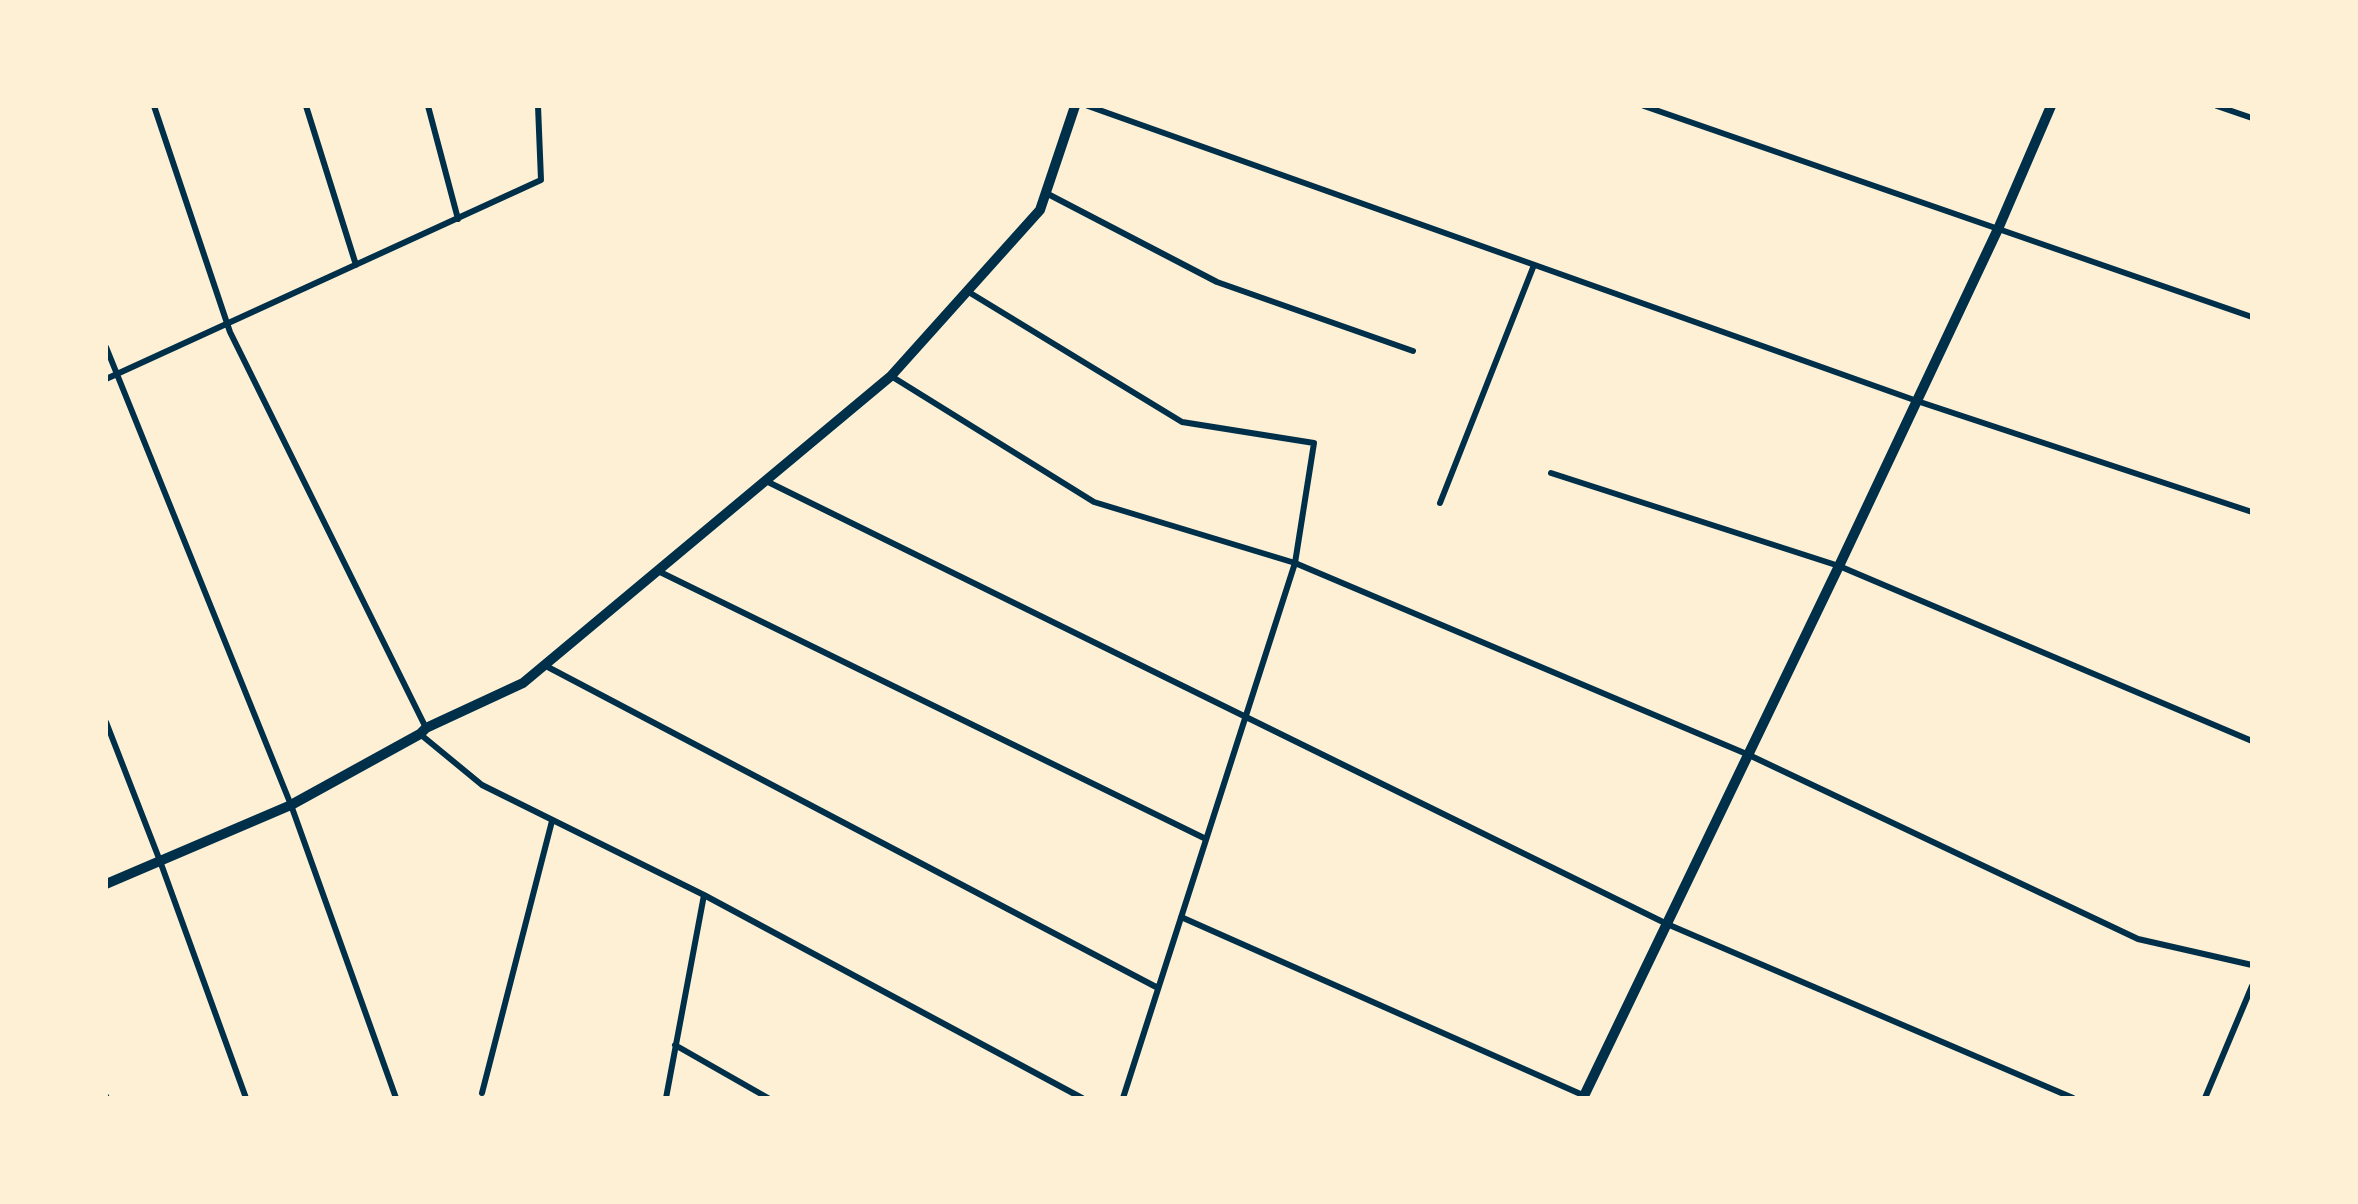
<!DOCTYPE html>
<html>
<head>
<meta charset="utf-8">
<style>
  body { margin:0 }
  #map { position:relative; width:2358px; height:1204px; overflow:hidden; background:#fdf0d5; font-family:Roboto,sans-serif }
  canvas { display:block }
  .frame { position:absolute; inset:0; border:108px solid #fdf0d5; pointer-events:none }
</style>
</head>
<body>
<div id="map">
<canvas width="2358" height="1204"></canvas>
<div class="frame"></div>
</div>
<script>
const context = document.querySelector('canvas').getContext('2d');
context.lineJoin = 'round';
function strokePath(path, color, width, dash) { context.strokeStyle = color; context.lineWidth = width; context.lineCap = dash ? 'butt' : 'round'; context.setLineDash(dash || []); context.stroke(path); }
const minor = new Path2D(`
  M154,106L230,332L426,728
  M306,106L356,265
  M428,106L458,219
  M1088,106L1917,401L2252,512
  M1644,106L2252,317
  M2217,106L2252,118
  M1046,193L1217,282L1413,351
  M967,291L1182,422L1314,443L1295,563L1123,1098
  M106,347L291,805L396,1098
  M891,376L1094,502L1295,563L1749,755L2138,939L2252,965
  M106,379L541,180L538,106
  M1551,473L1839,566L2252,741
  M766,481L1667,924L2073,1098
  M1440,503L1534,265
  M658,571L1206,839
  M544,665L1158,988
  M106,722L160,861L246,1098
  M420,734L482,785L704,895L1082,1098
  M1181,917L1585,1096
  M675,1045L768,1098
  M482,1093L552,821
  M106,1096L107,1098
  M666,1098L704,895
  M2205,1098L2252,986`);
const tertiary = new Path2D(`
  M106,884L291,805L420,734L426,728L523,683L891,376L1040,210L1075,106
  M1583,1098L1839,566L1998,229L2051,106`);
strokePath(minor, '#003049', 6);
strokePath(tertiary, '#003049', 10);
</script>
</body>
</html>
